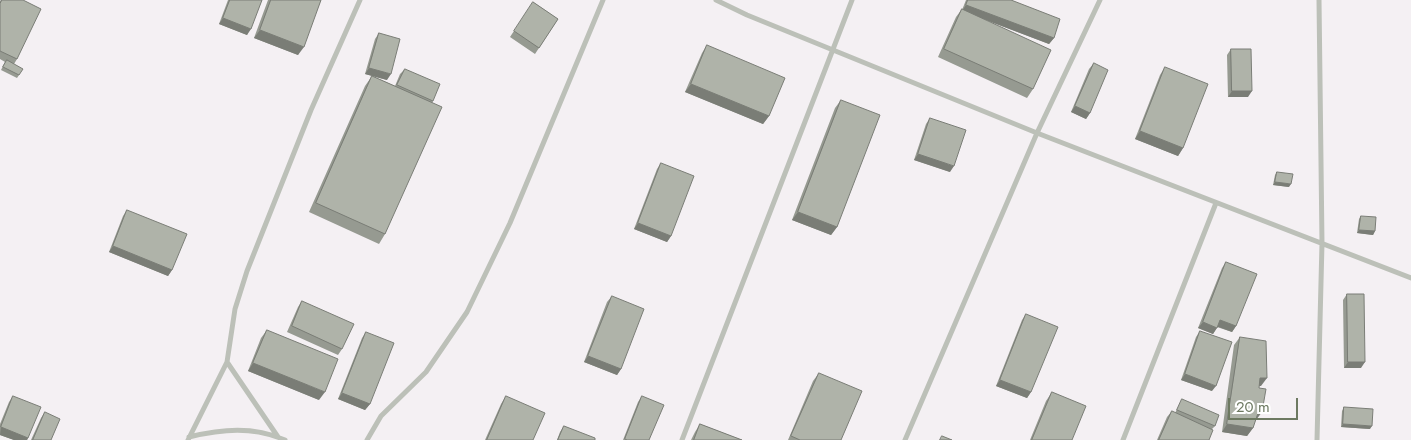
<!DOCTYPE html>
<html>
<head>
<meta charset="utf-8">
<style>
  body { margin:0 }
  #map { position:relative; width:1411px; height:440px; overflow:hidden; background:#f4f0f3; font-family:Jost,sans-serif }
  canvas { display:block }
  .scale { position:absolute; left:1228px; top:398px; width:70px; height:22px; box-sizing:border-box; border:2px solid #6d7961; border-top:0; padding-left:6px; font-size:15px; line-height:18px; white-space:nowrap; color:#6d7961; -webkit-text-stroke:4px #fff; paint-order:stroke }
</style>
</head>
<body>
<div id="map">
<canvas width="1411" height="440"></canvas>
<div class="scale">20 m</div>
</div>
<script>
const context = document.querySelector('canvas').getContext('2d');
context.lineJoin = 'round';
function strokePath(path, color, width, dash) { context.strokeStyle = color; context.lineWidth = width; context.lineCap = dash ? 'butt' : 'round'; context.setLineDash(dash || []); context.stroke(path); }
function fillPath(path, color) { context.fillStyle = color; context.fill(path, 'evenodd'); }
const street = new Path2D(`
  M716,0L747,15L1037,133L1411,278
  M227,362L278,437
  M189,437C222,429 253,426 285,440
  M188,440L227,362L235,309L247,271L311,110L360,0
  M367,440L381,416L426,372L467,312L510,223L603,0
  M682,440L852,0
  M905,440L1037,133L1100,0
  M1123,440L1216,203
  M1317,440L1322,243L1319,0`);
const wall = new Path2D(`
  M1,0H23L17,59L14,64L19,75L17,78L1,70L5,62L0,59V1Z
  M228,0H262L247,35L219,24Z
  M268,0H321L298,55L254,38Z
  M966,0H1011L1054,38L1049,44L978,17L1033,89L1027,98L938,57L956,17L962,9V10Z
  M533,2L558,19L535,54L510,37Z
  M379,33L387,80L365,74L375,39Z
  M707,45L769,116L763,124L685,92L702,53Z
  M1231,49L1248,97H1228L1227,55Z
  M1094,63L1090,113L1086,119L1071,112L1089,69Z
  M1165,67L1183,148L1178,156L1135,139L1160,75Z
  M405,69L433,101L385,234L379,244L309,212L365,86L372,76L395,86L400,74Z
  M841,100L837,227L831,235L792,220L835,108Z
  M930,118L950,172L914,160L926,124Z
  M661,163L671,236L667,242L634,229L657,169Z
  M1277,172L1289,187L1273,185L1275,175Z
  M127,210L172,270L168,276L109,252L123,216Z
  M1361,216L1375,231L1373,235L1357,233L1359,219Z
  M1226,262L1236,326L1232,332L1217,327L1213,334L1198,328L1222,268Z
  M1347,294L1361,368H1344L1343,300Z
  M612,296L621,369L617,375L584,362L607,302Z
  M302,301L342,349L338,355L287,332L298,307Z
  M1026,314L1031,392L1027,398L996,386L1022,320Z
  M267,330L319,400L248,371L261,338Z
  M1200,331L1212,391L1181,380L1196,337Z
  M366,332L370,404L365,410L338,399L362,338Z
  M1240,337L1261,386H1259V388L1262,412L1255,420L1253,428L1247,436L1222,432L1234,345Z
  M819,373L841,440H788L813,381Z
  M1052,392L1072,440H1030L1046,401Z
  M13,396L28,438L27,440H14L0,435V424L9,402Z
  M506,396L533,440H485L501,404Z
  M642,396L649,440H623L638,402Z
  M1182,399L1215,426L1212,429L1209,440H1157L1167,417L1172,411L1175,413Z
  M1344,407L1370,429L1341,427L1342,411Z
  M45,412L51,440H31L41,418Z
  M700,424L742,440H691L695,432Z
  M564,426L595,440H557L560,432Z`);
const shadedWall = new Path2D(`
  M966,5L1054,38L1049,44L962,11Z
  M223,18L251,29L247,35L219,24Z
  M260,30L304,47L298,55L254,38Z
  M369,68L391,74L387,80L365,74Z
  M691,84L769,116L763,124L685,92Z
  M1232,91H1252L1248,97H1228Z
  M1075,106L1090,113L1086,119L1071,112Z
  M1140,131L1183,148L1178,156L1135,139Z
  M918,154L954,166L950,172L914,160Z
  M1275,182L1291,184L1289,187L1273,185Z
  M798,212L837,227L831,235L792,220Z
  M638,223L671,236L667,242L634,229Z
  M1359,230L1375,231L1373,235L1357,233Z
  M113,246L172,270L168,276L109,252Z
  M1220,320L1236,326L1232,332L1216,326Z
  M1203,322L1217,328L1213,334L1198,328Z
  M588,356L621,369L617,375L584,362Z
  M1348,362H1365L1361,368H1344Z
  M253,363L325,392L319,400L248,371Z
  M1185,374L1216,386L1212,391L1181,380Z
  M1260,378H1267L1261,386H1254Z
  M1000,380L1031,392L1027,398L996,386Z
  M342,393L370,404L365,410L338,399Z
  M1262,412L1256,420L1252,421L1258,413Z
  M1227,424L1253,428L1247,436L1222,432Z
  M1343,424L1372,426L1370,429L1341,427Z
  M1,427L28,438L27,440H14L0,435Z`);
const building = new Path2D(`
  M2,0H23L41,9L17,59L0,51V4Z
  M230,0H262L251,29L223,18Z
  M271,0H321L304,47L260,30Z
  M968,0H1011L1060,19L1054,38L966,5Z
  M533,2L558,19L539,48L514,31Z
  M962,9L1051,50L1033,89L944,49Z
  M379,33L400,39L391,74L369,68Z
  M707,45L785,78L769,116L691,84Z
  M1231,49H1251L1252,91H1232Z
  M7,60L23,69L19,75L3,67Z
  M1094,63L1108,70L1090,113L1075,106Z
  M1165,67L1208,84L1183,148L1140,131Z
  M405,69L440,84L433,101L397,85Z
  M372,76L442,107L385,234L316,203Z
  M841,100L880,115L837,227L798,212Z
  M930,118L966,130L954,166L918,154Z
  M661,163L694,176L671,236L638,223Z
  M1277,172L1293,174L1291,184L1275,182Z
  M127,210L187,234L172,270L113,246Z
  M1361,216L1376,217L1375,231L1359,230Z
  M1226,262L1257,274L1236,326L1220,320L1217,328L1203,322Z
  M1347,294H1364L1365,362H1348Z
  M612,296L644,309L621,369L588,356Z
  M302,301L354,324L342,349L292,326Z
  M1026,314L1058,327L1031,392L1000,380Z
  M267,330L338,359L325,392L253,363Z
  M1200,331L1232,342L1216,386L1185,374Z
  M366,332L394,343L370,404L342,393Z
  M1240,337L1266,341L1267,378H1260L1259,388L1266,389L1262,412L1258,413L1253,428L1227,424Z
  M819,373L862,391L841,440H800L791,436Z
  M1052,392L1086,406L1072,440H1032Z
  M13,396L41,407L28,438L1,427Z
  M506,396L545,413L533,440H487Z
  M642,396L664,405L649,440H627L625,439Z
  M1182,399L1219,415L1215,426L1177,410Z
  M1344,407L1373,409L1372,426L1343,424Z
  M1172,411L1213,430L1209,440H1159Z
  M45,412L60,419L51,440H33Z
  M700,424L742,440H694Z
  M564,426L595,438V440H558Z
  M942,436L952,440H940Z`);
strokePath(street, '#bcc0b8', 5);
fillPath(wall, '#969a91');
fillPath(shadedWall, '#7a7d76');
fillPath(building, '#afb3a9');
strokePath(building, '#7a7d76', 1);
</script>
</body>
</html>
